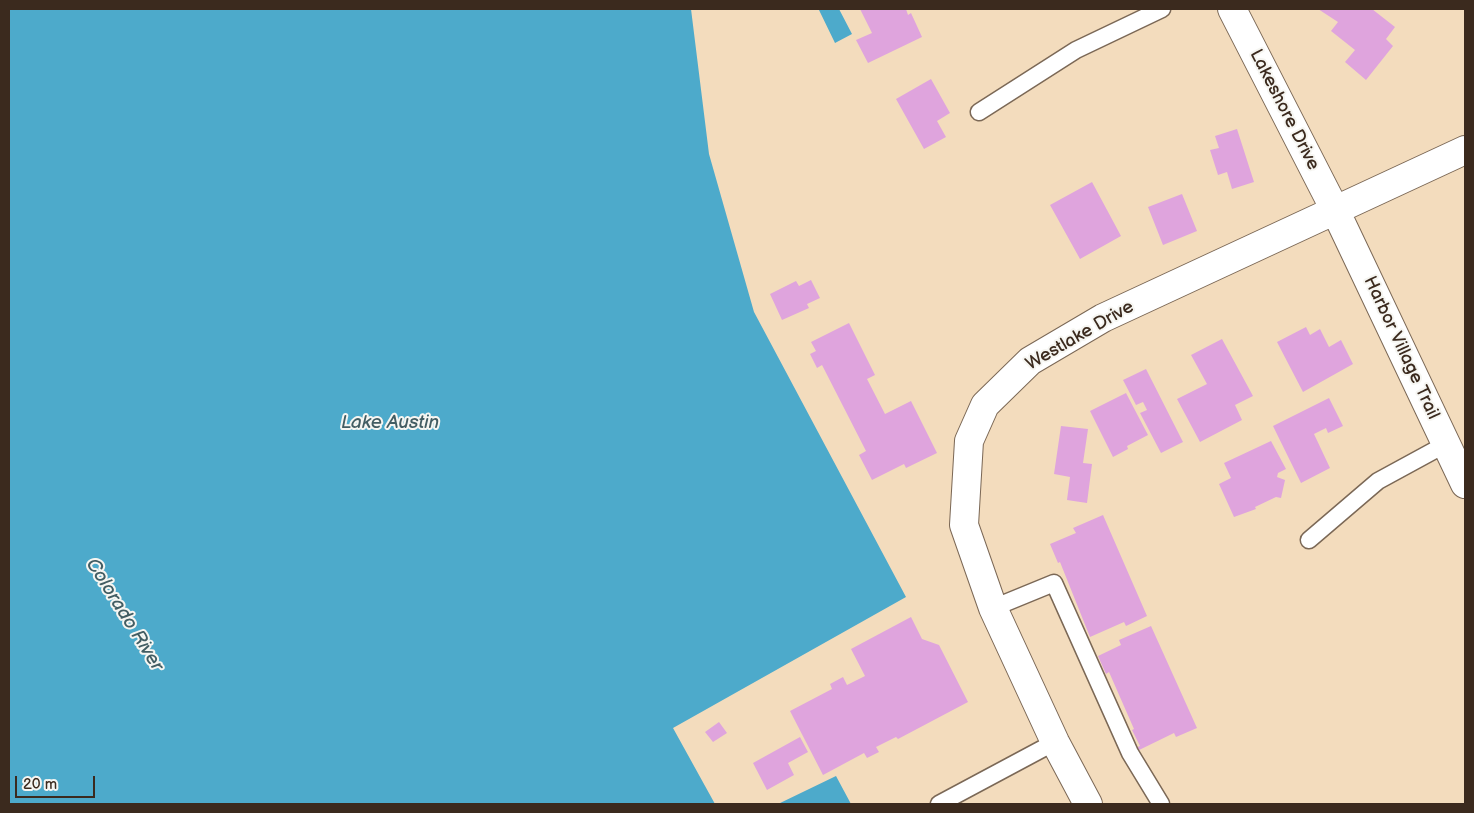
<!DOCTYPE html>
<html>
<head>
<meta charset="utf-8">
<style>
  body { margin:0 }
  #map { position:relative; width:1474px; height:813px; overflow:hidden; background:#f3dcbd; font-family:"Balsamiq Sans",sans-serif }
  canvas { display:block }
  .frame { position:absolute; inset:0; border:10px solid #3b2a1e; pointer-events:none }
  .scale { position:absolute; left:15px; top:776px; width:80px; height:22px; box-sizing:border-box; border:2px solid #3b2a1e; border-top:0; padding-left:6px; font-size:15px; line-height:18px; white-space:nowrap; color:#3b2a1e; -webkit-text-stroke:4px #f6f6f2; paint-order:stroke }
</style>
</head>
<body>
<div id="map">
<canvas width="1474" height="813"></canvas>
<div class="frame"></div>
<div class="scale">20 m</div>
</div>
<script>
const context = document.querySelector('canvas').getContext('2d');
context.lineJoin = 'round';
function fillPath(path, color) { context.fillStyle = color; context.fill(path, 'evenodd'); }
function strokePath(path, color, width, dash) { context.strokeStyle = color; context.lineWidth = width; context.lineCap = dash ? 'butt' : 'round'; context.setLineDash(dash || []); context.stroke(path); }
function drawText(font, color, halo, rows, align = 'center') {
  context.font = font + ' "Balsamiq Sans",sans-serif'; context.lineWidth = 4; context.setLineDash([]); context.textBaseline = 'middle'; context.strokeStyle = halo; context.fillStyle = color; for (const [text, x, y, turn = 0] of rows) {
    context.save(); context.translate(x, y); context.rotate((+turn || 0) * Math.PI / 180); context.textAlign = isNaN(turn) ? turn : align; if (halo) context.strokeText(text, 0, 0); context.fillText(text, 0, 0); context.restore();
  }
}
const water = new Path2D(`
  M9,9H691L709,154L754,312L906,597L673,728L715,804H9Z
  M822,9H839L852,34L835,43L819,10Z
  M836,776L851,804H778Z`);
const building = new Path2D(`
  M860,9H906L908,15L911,13L922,37L868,63L856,40L872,33Z
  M1318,9H1372L1395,27L1386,39L1393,46L1366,80L1345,62L1355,50L1331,31L1338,22Z
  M931,79L950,113L937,121L946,137L924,149L896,99Z
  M1237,129L1254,182L1232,189L1227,172L1218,175L1210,150L1219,148L1215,136Z
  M1092,182L1121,236L1080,259L1050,205Z
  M1182,194L1197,231L1163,245L1148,207Z
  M811,280L820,298L807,304L809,308L782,320L770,294L796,281L799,286Z
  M849,323L875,375L867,379L885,414L911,401L937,453L906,468L904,464L872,480L859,455L866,451L822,365L817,368L810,354L816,351L811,342Z
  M1306,327L1310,335L1320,329L1329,347L1341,340L1353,364L1303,392L1277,342Z
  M1222,339L1253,396L1235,405L1242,420L1200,442L1177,399L1207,384L1191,355Z
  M1146,369L1183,442L1161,453L1140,413L1147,410L1143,402L1136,405L1123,380Z
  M1126,393L1148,435L1127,446L1128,449L1113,457L1090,411Z
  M1329,398L1343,426L1328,433L1326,428L1314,434L1330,468L1301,483L1273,426Z
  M1061,426L1088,429L1083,463L1092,464L1087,503L1067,500L1070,477L1054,474Z
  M1271,441L1286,469L1278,473L1277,477L1285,480L1281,498L1276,497L1255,507L1256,509L1234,517L1219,484L1231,478L1224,463Z
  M1103,515L1147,616L1126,626L1124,622L1090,637L1060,562L1058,563L1050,544L1076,533L1073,528Z
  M911,617L922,639L939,645L968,702L898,739L896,737L876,747L879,752L867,758L864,753L823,775L790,711L832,689L830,684L843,677L847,685L865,676L851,649Z
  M1151,626L1197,728L1176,737L1174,733L1135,752L1133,749L1140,746L1132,730L1134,729L1109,672L1106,674L1098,656L1121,645L1119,640Z
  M719,722L727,733L713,742L705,732Z
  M800,737L808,752L788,763L794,775L767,790L753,763Z`);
const lane = new Path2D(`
  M979,112L1076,50L1162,9
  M1309,540L1378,481L1446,444
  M993,608L1054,583L1130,753L1161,804
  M939,804L1055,742`);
const street = new Path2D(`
  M1232,9L1336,212L1465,484
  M1088,804L1055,742L993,608L964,525L969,441L985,405L1030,361L1103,318L1465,150`);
const streetNames = [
  ["Lakeshore Drive",1284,110,63],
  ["Westlake Drive",1080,336,-30],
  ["Harbor Village Trail",1401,348,65]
];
const waterNames = [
  ["Lake Austin",390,423],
  ["Colorado River",124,615,58]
];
fillPath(water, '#4daacb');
fillPath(building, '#dfa4dd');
strokePath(lane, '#7b6856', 19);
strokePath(street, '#7b6856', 30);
strokePath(lane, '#fff', 16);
strokePath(street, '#fff', 28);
drawText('18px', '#3b2a1e', '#f6f6f2', streetNames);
drawText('italic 19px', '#425d63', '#f6f6f2', waterNames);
</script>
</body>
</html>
